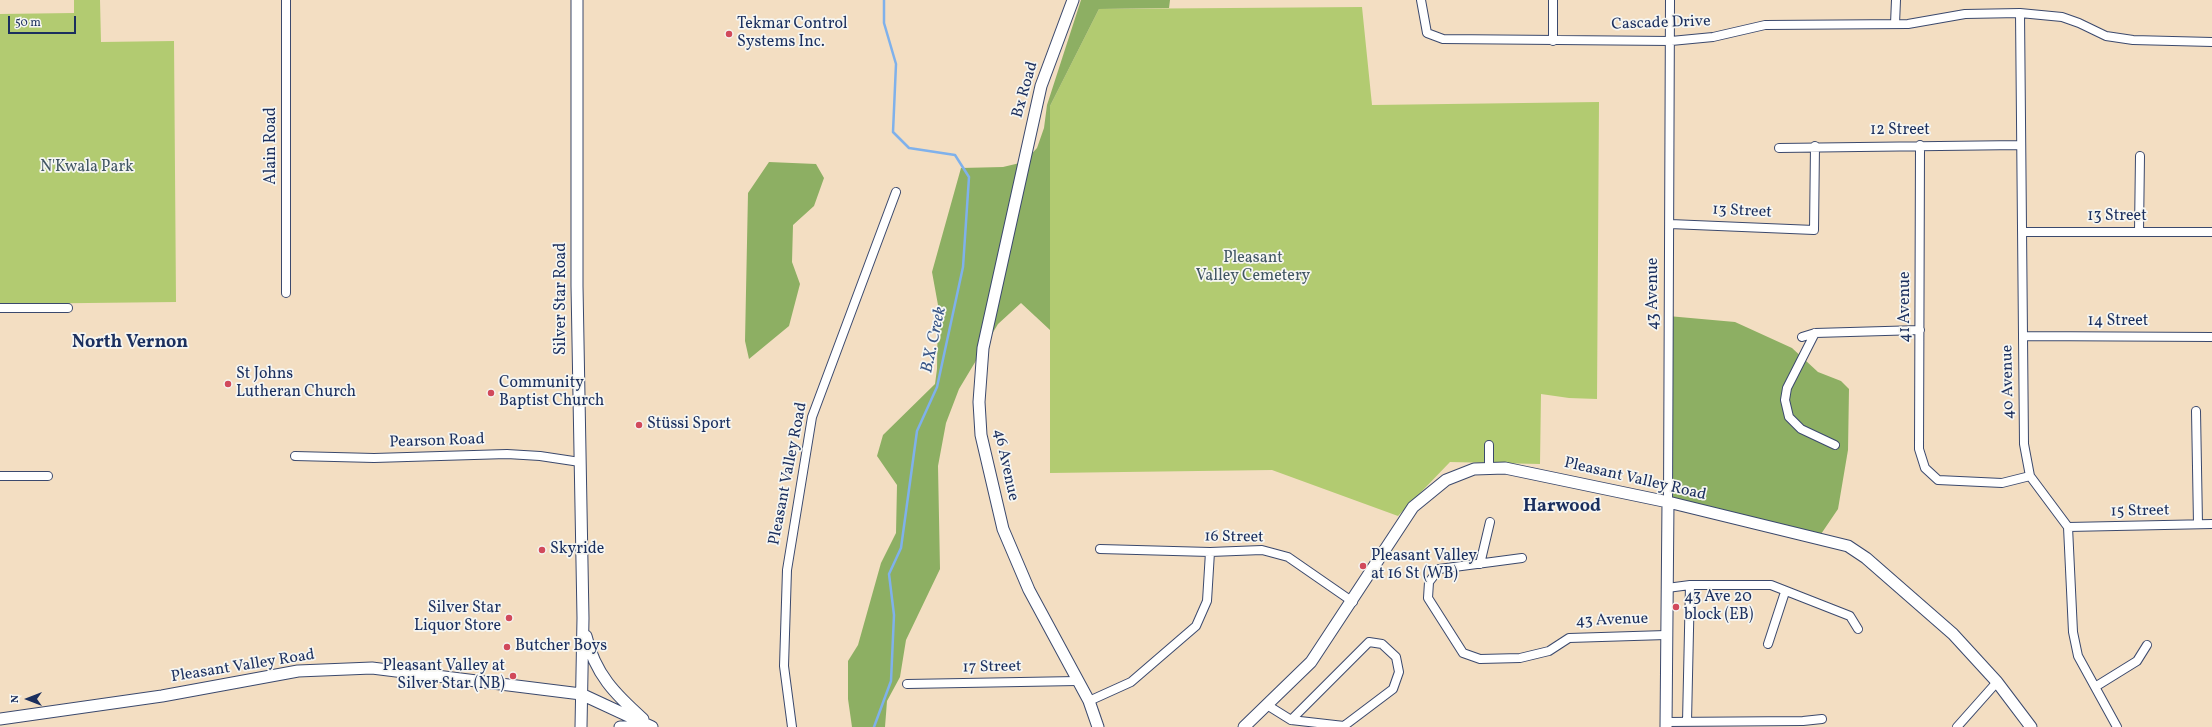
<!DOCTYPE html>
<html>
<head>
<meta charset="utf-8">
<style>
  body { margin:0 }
  #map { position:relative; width:2212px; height:727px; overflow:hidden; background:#f3dec2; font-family:Vollkorn,serif }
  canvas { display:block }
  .north { position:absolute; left:8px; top:679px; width:40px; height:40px; -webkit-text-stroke:3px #f6f6f2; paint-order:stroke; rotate:270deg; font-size:11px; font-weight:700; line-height:16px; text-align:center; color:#1b2f5e }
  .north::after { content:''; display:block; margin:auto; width:14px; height:18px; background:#1b2f5e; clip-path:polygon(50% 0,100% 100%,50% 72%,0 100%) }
  .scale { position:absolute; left:8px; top:16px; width:68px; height:18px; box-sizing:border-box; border:2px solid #1b2f5e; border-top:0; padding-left:5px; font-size:12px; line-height:14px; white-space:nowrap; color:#1b2f5e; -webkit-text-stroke:3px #f6f6f2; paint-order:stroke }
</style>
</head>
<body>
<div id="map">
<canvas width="2212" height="727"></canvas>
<div class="north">N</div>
<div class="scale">50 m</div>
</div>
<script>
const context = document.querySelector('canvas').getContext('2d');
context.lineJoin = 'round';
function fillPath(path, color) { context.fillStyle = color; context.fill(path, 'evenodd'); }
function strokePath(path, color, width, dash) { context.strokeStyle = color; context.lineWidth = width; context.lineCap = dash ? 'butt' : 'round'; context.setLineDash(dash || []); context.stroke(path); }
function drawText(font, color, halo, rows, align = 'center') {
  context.font = font + ' Vollkorn,serif'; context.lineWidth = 3.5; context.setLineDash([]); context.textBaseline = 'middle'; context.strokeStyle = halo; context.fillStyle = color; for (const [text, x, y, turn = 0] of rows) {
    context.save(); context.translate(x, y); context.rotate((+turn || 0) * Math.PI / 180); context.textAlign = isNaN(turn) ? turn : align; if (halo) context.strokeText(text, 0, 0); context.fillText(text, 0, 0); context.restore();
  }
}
const green = new Path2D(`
  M74,0H100L101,42L174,41L176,302L0,304V14L74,13Z
  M1362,7L1372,105L1599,102L1597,399L1569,398L1541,394L1540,464L1450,462L1398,516L1272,470L1050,473V106L1099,9Z`);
const forest = new Path2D(`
  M1081,0H1170L1169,8L1099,9L1050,106V330L1021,303L998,324L959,389L946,423L938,466L940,569L906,640L900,677L887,701L885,727H852L848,699V661L858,645L881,563L896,533L897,485L877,456L883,435L935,384L937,369L938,305L932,272L961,168L1003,167L1024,162L1037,148L1044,128L1047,105Z
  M769,162L816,164L824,178L814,206L793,225L792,262L800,284L789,326L749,359L745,341L748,193Z
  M1668,316L1735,322L1792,348L1818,372L1841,381L1849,389L1848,450L1838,509L1819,537L1673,507Z`);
const stream = new Path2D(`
  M874,727L891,681L894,615L889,574L901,548L917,431L937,387L963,267L969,177L955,155L909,148L893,132L896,64L884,23V0`);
const street = new Path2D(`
  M1421,0L1427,33L1443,39L1671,41L1713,37L1765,25L1908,24L1965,14L2020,13L2062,17L2079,23L2106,36L2133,40L2212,42
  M1553,0V41
  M2020,13L2024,444L2030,476L2068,527L2073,632L2078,656L2117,727
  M1895,24L1896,0
  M1920,145L1919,449L1925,468L1938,480L2002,483L2030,476
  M1779,148L2020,145
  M1670,224L1814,230L1815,146
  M2139,231L2140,156
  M2023,232H2212
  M286,293V0
  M0,308H68
  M1815,333L1787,388L1785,400L1789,417L1801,429L1835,445
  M2023,336L2212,337
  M1802,337L1815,333L1920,330
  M2196,411L2198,524
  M295,456L374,458L507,454L540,456L580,462
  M1489,467V445
  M0,476H48
  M1668,502L1670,0
  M2068,527L2212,524
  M1100,549L1210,552L1262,550L1288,557L1353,602
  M1522,558L1439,569L1429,582L1428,598L1463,653L1480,659L1520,658L1549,651L1569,638L1666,635
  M1480,564L1490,522
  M1667,588L1690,585H1771L1850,616L1858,629
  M1768,644L1785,592
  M907,684L1077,681
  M2095,687L2137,661L2147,645
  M1089,701L1131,682L1196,626L1207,601L1210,552
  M1267,705L1291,720L1344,726L1393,689L1399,672L1396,657L1382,644L1369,642L1291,720
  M1666,722L1803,721L1822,719
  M1687,722L1690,585
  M792,727L784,666L787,570L812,417L896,192
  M1957,727L1997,682`);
const secondary = new Path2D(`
  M577,0V286L583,618L581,727
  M1073,0L1041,86L983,348L979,402L981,435L1003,529L1029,590L1089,701L1098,727
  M586,636C595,674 615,694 643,719
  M0,719L162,696L298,671L372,668L581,694L652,727
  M620,727H645
  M1244,727L1311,662L1413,507L1446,480L1474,469L1505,468L1668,502L1848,546L1866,558L1953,634L1997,682L2031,727
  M1666,727L1668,502`);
const markers = [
  [729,34,4,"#d1495b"],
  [228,384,4,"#d1495b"],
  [491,393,4,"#d1495b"],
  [639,425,4,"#d1495b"],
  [542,550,4,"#d1495b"],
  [1363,566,4,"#d1495b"],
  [1676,607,4,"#d1495b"],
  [509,618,4,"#d1495b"],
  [507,647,4,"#d1495b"],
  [513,676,4,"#d1495b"]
];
const streetNames = [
  ["Cascade Drive",1661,24,-2],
  ["Bx Road",1026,90,-74],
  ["12 Street",1900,131],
  ["Alain Road",272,146,-90],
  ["13 Street",1742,212,3],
  ["13 Street",2117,217],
  ["43 Avenue",1654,294,-90],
  ["Silver Star Road",562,299,-90],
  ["41 Avenue",1906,307,-90],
  ["14 Street",2118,322],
  ["40 Avenue",2009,382,-91],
  ["Pearson Road",437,442,-2],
  ["46 Avenue",1005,465,78],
  ["Pleasant Valley Road",789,474,-79],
  ["Pleasant Valley Road",1635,480,13],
  ["15 Street",2140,512,-1],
  ["16 Street",1234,538,1],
  ["43 Avenue",1612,621,-2],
  ["Pleasant Valley Road",243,667,-9],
  ["17 Street",992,668,-1]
];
const poiNames = [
  ["Tekmar Control",737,25],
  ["Systems Inc.",737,43],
  ["St Johns",236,375],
  ["Lutheran Church",236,393],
  ["Community",499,384],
  ["Baptist Church",499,402],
  ["Stüssi Sport",647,425],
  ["Skyride",550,550],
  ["Pleasant Valley",1371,557],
  ["at 16 St (WB)",1371,575],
  ["43 Ave 20",1684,598],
  ["block (EB)",1684,616],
  ["Silver Star",501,609,"right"],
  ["Liquor Store",501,627,"right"],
  ["Butcher Boys",515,647],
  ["Pleasant Valley at",505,667,"right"],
  ["Silver Star (NB)",505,685,"right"]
];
const parkNames = [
  ["N'Kwala Park",87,168],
  ["Pleasant",1253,259],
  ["Valley Cemetery",1253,277]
];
const waterNames = [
  ["B.X. Creek",935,340,-78]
];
const quarterNames = [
  ["North Vernon",130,344],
  ["Harwood",1562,508]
];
fillPath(green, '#b2cb71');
fillPath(forest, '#8daf63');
strokePath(stream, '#7fb1eb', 2.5);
strokePath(street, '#3b496d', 10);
strokePath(secondary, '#3b496d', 13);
strokePath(street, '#fff', 8);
strokePath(secondary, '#fff', 11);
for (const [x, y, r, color] of markers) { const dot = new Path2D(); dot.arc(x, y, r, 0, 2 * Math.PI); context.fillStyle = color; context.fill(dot); strokePath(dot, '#f6f6f2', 1.5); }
drawText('16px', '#1b2f5e', '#f6f6f2', streetNames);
drawText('16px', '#1b2f5e', '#f6f6f2', poiNames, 'left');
drawText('16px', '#415663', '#f6f6f2', parkNames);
drawText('italic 17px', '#395688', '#f6f6f2', waterNames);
drawText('bold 18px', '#1b2f5e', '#f6f6f2', quarterNames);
</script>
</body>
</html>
